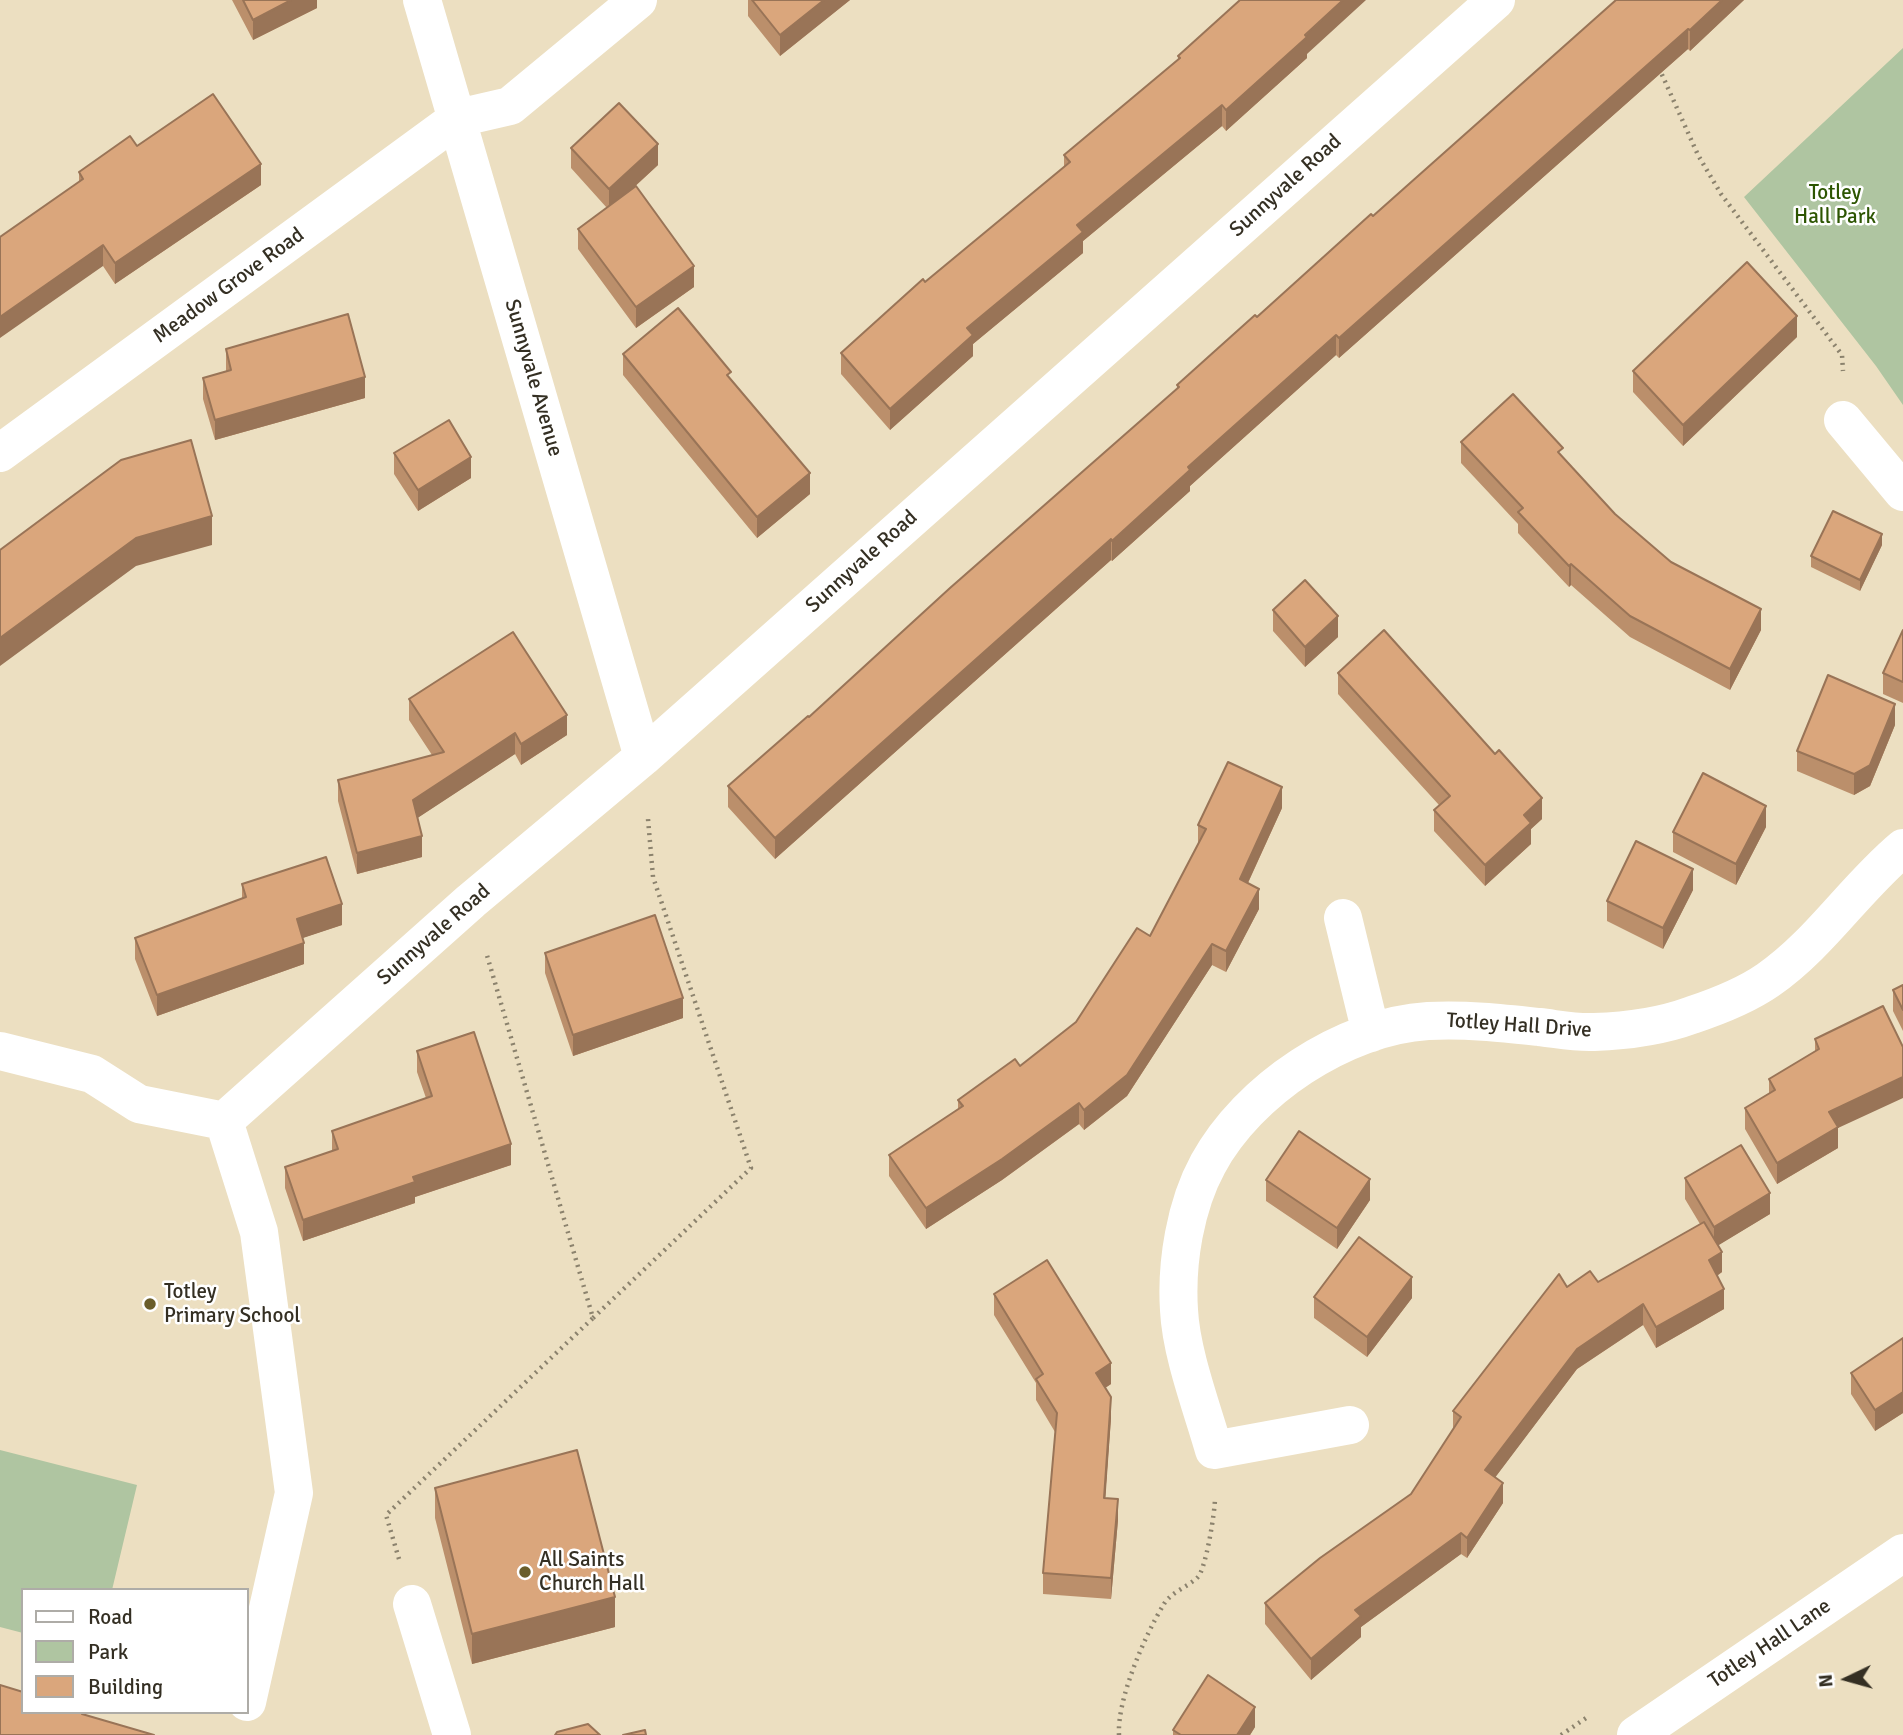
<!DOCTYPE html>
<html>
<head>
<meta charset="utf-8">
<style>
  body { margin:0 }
  #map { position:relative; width:1903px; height:1735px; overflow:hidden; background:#ecdfc1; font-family:Signika,sans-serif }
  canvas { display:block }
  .legend { position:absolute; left:21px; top:1588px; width:228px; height:126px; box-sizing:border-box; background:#fff; border:2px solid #aeaca7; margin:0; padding:9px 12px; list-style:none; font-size:21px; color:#342f23 }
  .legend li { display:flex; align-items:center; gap:14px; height:35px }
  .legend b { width:35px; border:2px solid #aeaca7 }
  .north { position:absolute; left:1812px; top:1644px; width:70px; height:70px; -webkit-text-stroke:5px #fff; paint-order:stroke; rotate:265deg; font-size:19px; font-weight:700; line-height:28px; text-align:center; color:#342f23 }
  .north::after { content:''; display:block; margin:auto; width:24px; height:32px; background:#342f23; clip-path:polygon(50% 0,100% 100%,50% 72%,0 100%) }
</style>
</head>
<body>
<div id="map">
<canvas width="1903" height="1735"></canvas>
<ul class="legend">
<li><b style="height:9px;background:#fff"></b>Road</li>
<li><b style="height:19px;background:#afc5a1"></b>Park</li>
<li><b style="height:19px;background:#daa67c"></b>Building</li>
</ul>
<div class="north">N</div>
</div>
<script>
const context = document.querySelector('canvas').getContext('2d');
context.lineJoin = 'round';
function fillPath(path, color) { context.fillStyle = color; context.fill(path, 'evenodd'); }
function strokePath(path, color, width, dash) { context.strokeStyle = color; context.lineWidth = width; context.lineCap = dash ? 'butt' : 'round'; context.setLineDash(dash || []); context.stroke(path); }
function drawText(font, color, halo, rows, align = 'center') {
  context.font = font + ' Signika,sans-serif'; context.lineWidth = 5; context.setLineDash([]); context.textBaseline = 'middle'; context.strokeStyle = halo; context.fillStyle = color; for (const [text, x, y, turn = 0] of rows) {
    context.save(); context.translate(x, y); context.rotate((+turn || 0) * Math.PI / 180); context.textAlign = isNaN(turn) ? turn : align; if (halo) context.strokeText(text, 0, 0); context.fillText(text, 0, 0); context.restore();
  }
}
const green = new Path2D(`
  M1903,48V405L1876,366L1744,197Z
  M0,1450L137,1485L112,1590H23V1633L0,1627Z`);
const path = new Path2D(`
  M1659,68L1698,155L1721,194L1842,355L1843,371
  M593,1318L751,1168L653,877L648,819
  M399,1559L386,1515L593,1318L486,952
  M1119,1735C1117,1699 1145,1635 1164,1604C1171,1592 1188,1587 1198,1577C1206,1568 1215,1512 1215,1498
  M1561,1735L1589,1716`);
const minor = new Path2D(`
  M422,0L643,757
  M1843,420L1903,492
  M0,453L458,118L510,106L638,0
  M1343,918L1371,1033
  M0,1051L92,1074L139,1104L224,1121
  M224,1121L471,901L643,757L1496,0
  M224,1121L259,1232L294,1493L247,1702
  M1350,1425L1214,1450C1202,1408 1181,1353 1179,1310C1176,1263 1185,1206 1208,1164C1248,1090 1344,1026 1428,1021C1466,1019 1502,1023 1539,1027C1557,1029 1576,1033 1594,1032C1627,1031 1662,1026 1692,1015C1719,1006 1745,996 1768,980C1820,944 1855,888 1903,848
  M412,1604L452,1735
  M1636,1735L1903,1553`);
const wall = new Path2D(`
  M232,0H317V8L253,40Z
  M748,0H850L780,56L748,16Z
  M1616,0H1744L1690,51L1688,49L1339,358L1336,355L1190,486V491L1112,561L1111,560L775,859L728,807V786L809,717L1177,389V385L1373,216Z
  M1307,54V58L1226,131L1222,126L1083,241V253L973,344V356L890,430L841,374V353L925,282L1064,168V155L1178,60V56Z
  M137,146L261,185L115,284L103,266L79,182V172Z
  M571,148L658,165L629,192L694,287L636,328L578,249V229L607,208L571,168Z
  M1797,337L1683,446L1633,392V371Z
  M226,349L365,398L215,440L203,399V378L226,371Z
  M623,354L731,379L810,494L757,538L623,375Z
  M1461,442L1563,457L1615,514L1671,562L1761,630L1730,690L1630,637L1571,585L1569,587L1518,533V524L1461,463Z
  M394,453L471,478L418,511L394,474Z
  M1882,545L1860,591L1811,567V556Z
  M1273,610L1338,637L1305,667L1273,631Z
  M1903,630V703L1883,694V673Z
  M1338,673L1542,819L1531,829V844L1485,886L1434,831V810L1439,805L1338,694Z
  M409,699L567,735L521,765L515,754L417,818L422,857L357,874L338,801V780L432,755L409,720Z
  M1895,725L1870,786L1854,795L1797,771V751Z
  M1282,808L1248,883L1259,909L1226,972L1212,965L1127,1096L1084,1130L1079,1124L1002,1180L926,1229L889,1176V1155L958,1109V1100L1020,1066L1076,1022L1150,936L1198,844V825Z
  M1766,827L1736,885L1673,852V832Z
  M242,884L342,925L302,938L304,964L157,1016L135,959V938L242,899Z
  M1693,890L1663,949L1607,921V901Z
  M545,953L683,1018L573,1056L545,973Z
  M1903,985V1031L1893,1011V990Z
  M1883,1006L1838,1128V1148L1777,1184L1745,1129V1108L1769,1093V1079L1815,1051V1039Z
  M417,1051L511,1165L415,1197V1203L303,1241L285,1188V1167L332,1151V1131L426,1098L417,1072Z
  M1685,1178L1770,1214L1718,1245L1722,1272L1717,1276L1724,1309L1656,1348L1643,1325L1577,1369L1495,1477L1503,1503L1467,1558L1461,1554L1361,1627V1637L1311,1680L1265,1624V1603L1411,1494L1453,1429V1411L1567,1287L1598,1282L1700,1224L1685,1199Z
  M1266,1180L1370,1200L1337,1249L1266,1201Z
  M994,1294L1111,1384L1105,1388L1111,1418L1105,1498L1118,1520L1111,1599L1043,1594V1573L1055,1432L1036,1400V1383L994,1315Z
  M1314,1297L1412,1298L1367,1357L1314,1318Z
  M1903,1338V1413L1875,1431L1851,1394V1373Z
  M435,1488L615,1627L472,1664L435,1518Z
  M1255,1727L1250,1735H1173V1730Z`);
const shadedWall = new Path2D(`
  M291,0H317V8L253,40V20Z
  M824,0H850L780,56V35Z
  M1343,0H1366L1307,54V58L1226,131V110Z
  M1722,0H1744L1690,51V30Z
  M1688,29V49L1339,358V338Z
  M1222,105V126L1083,241V253L973,344V356L890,430V409L967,328L1077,225Z
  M658,144V165L609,210V189Z
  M261,164V185L115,284V263Z
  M103,245V266L0,338V317Z
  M694,266V287L636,328V307Z
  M1797,316V337L1683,446V425Z
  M1336,335V355L1190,486V491L1112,561V541L1188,467Z
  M365,377V398L215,440V420Z
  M471,457V478L418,511V490Z
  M810,473V494L757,538V517Z
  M212,516V545L136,566L0,666V638L136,538Z
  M1882,534V545L1860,591V580Z
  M1111,539V560L775,859V838Z
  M1571,564V585L1569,587V566Z
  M1761,609V630L1730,690V669Z
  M1338,616V637L1305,667V647Z
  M1895,704V725L1870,786L1854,795V774Z
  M567,715V735L521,765V744Z
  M515,733V754L413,821V800Z
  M1282,787V808L1240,900V879Z
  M1542,798V819L1531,829V844L1485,886V865L1524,815Z
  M1766,806V827L1736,885V864Z
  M422,836V857L357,874V853Z
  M1693,869V890L1663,949V928Z
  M1259,889V909L1226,972V951Z
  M342,904V925L297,940V919Z
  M304,943V964L157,1016V995Z
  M1212,944V965L1127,1096L1084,1130V1110Z
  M683,998V1018L573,1056V1035Z
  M1903,1077V1098L1838,1128V1148L1777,1184V1163L1829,1112Z
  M1079,1103V1124L1002,1180L926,1229V1208Z
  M511,1144V1165L415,1197V1203L303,1241V1220L413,1177Z
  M1370,1179V1200L1337,1249V1228Z
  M1770,1193V1214L1714,1248V1227Z
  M1722,1252V1272L1709,1281V1260Z
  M1412,1277V1298L1367,1357V1337Z
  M1724,1289V1309L1656,1348V1327Z
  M1643,1304V1325L1577,1369L1485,1491V1470L1577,1349Z
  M1111,1363V1384L1096,1394V1373Z
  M1903,1392V1413L1875,1431V1410Z
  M1111,1397V1418L1104,1519V1498Z
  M1503,1483V1503L1467,1558V1538Z
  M1118,1499V1520L1111,1599V1578Z
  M1461,1533V1554L1361,1627V1637L1311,1680V1659L1355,1610Z
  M615,1597V1627L472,1664V1634Z
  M1255,1707V1727L1250,1735H1237Z`);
const building = new Path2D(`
  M243,0H291L253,20Z
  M752,0H824L780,35Z
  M1240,0H1343L1305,35L1307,37L1226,110L1222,105L1077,225L1083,232L967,328L973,335L890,409L841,353L923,279L925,282L1070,162L1064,155L1180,58L1178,56Z
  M1616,0H1722L1690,30L1688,29L1339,338L1336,335L1188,467L1190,470L1112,541L1111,539L775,838L728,786L808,716L809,717L950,588L1179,387L1177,385L1255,315L1257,317L1371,214L1373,216Z
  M213,94L261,164L115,263L103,245L0,317V237L83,179L79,172L130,136L137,146Z
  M619,103L658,144L609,189L571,148Z
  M636,186L694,266L636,307L578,229Z
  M1747,262L1797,316L1683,425L1633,371Z
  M678,308L731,372L727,375L810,473L757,517L623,354Z
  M348,314L365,377L215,420L203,378L231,370L226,349Z
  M1513,394L1563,448L1558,452L1615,514L1671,562L1761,609L1730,669L1630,616L1571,564L1569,566L1518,512L1523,508L1461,442Z
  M449,420L471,457L418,490L394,453Z
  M191,440L212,516L136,538L0,638V550L121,460Z
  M1833,511L1882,534L1860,580L1811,556Z
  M1305,580L1338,616L1305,647L1273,610Z
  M1384,630L1495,754L1499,750L1542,798L1524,815L1531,823L1485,865L1434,810L1450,796L1338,673Z
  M1903,630V682L1883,673Z
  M513,632L567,715L521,744L515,733L413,800L422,836L357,853L338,780L444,752L409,699Z
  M1828,675L1895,704L1870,765L1854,774L1797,751Z
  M1228,762L1282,787L1240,879L1259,889L1226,951L1212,944L1127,1075L1084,1110L1079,1103L1002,1159L926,1208L889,1155L963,1106L958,1100L1015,1059L1020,1066L1076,1022L1137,928L1150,936L1206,829L1198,825Z
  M1703,773L1766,806L1736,864L1673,832Z
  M1636,841L1693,869L1663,928L1607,901Z
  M326,857L342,904L297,919L304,943L157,995L135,938L246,897L242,884Z
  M655,915L683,998L573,1035L545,953Z
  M1903,985V1010L1893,990Z
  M1883,1006L1903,1047V1077L1829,1112L1838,1127L1777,1163L1745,1108L1775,1090L1769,1079L1819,1049L1815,1039Z
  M474,1032L511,1144L413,1177L415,1182L303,1220L285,1167L338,1149L332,1131L432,1096L417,1051Z
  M1299,1131L1370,1179L1337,1228L1266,1180Z
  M1741,1145L1770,1193L1714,1227L1685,1178Z
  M1704,1222L1722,1252L1709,1260L1724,1289L1656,1327L1643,1304L1577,1349L1485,1470L1503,1483L1467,1538L1461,1533L1355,1610L1361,1616L1311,1659L1265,1603L1320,1558L1411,1494L1461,1417L1453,1411L1559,1274L1567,1287L1590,1271L1598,1282Z
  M1359,1237L1412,1277L1367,1337L1314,1297Z
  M1047,1260L1111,1363L1096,1373L1111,1397L1104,1498L1118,1499L1111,1578L1043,1573L1057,1413L1036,1379L1043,1374L994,1294Z
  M1903,1338V1392L1875,1410L1851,1373Z
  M577,1450L615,1597L472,1634L435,1488Z
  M1208,1675L1255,1707L1237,1735H1181L1173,1730Z
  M0,1685L23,1692V1712H83L82,1714L154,1735H0Z
  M588,1724L600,1735H555L557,1732Z
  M645,1730L646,1735H623Z`);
const markers = [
  [150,1304,7,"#6a5d2a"],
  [525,1572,7,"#6a5d2a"]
];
const streetNames = [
  ["Sunnyvale Road",1286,186,-42],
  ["Meadow Grove Road",229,286,-36],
  ["Sunnyvale Avenue",533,378,74],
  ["Sunnyvale Road",862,562,-42],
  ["Sunnyvale Road",434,935,-41],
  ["Totley Hall Drive",1519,1026,4],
  ["Totley Hall Lane",1770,1644,-34]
];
const parkNames = [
  ["Totley",1835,193],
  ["Hall Park",1835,217]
];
const poiNames = [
  ["Totley",164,1292],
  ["Primary School",164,1316],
  ["All Saints",539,1560],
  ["Church Hall",539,1584]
];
fillPath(green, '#afc5a1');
strokePath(path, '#8b826d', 4.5, [2, 5]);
strokePath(minor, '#fff', 38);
fillPath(wall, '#bb8f6b');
fillPath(shadedWall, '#997457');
fillPath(building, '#daa67c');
strokePath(building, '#997457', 2);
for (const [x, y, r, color] of markers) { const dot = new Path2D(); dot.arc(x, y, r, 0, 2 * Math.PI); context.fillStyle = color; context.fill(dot); strokePath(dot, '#fff', 2.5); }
drawText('21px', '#342f23', '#fff', streetNames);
drawText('21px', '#2d5502', '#fff', parkNames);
drawText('21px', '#342f23', '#fff', poiNames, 'left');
</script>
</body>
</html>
